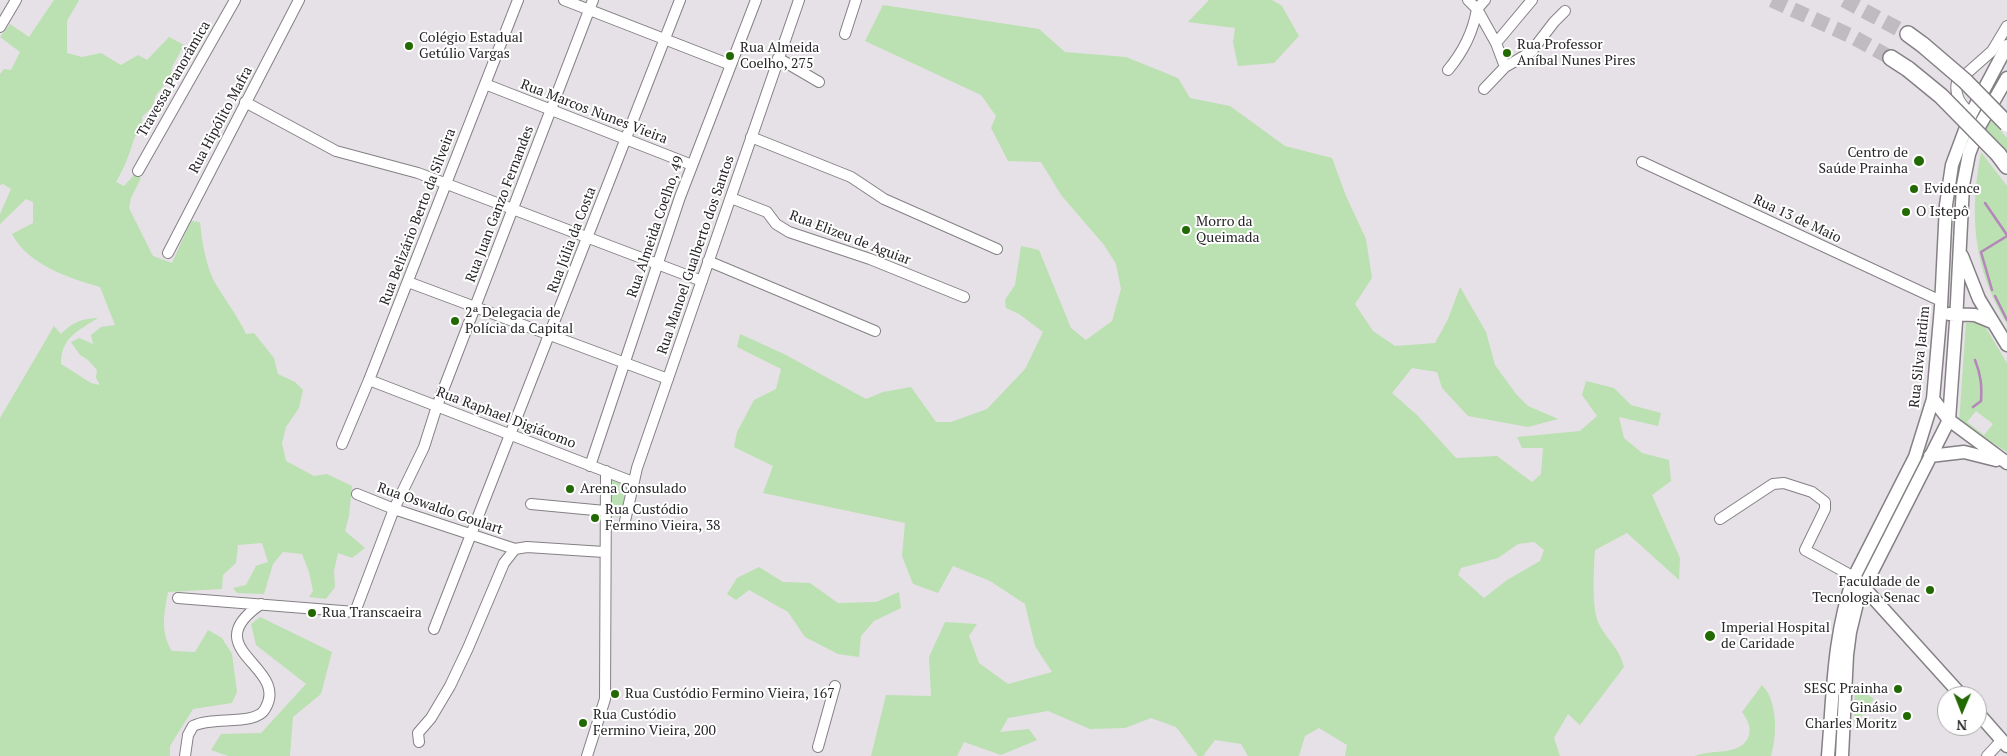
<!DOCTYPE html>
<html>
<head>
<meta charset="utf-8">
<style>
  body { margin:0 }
  #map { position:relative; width:2007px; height:756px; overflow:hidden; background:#e6e1e6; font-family:"PT Serif",serif }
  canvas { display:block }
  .north { position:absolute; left:1937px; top:686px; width:50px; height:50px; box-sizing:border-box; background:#fff; border:1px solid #a9a8a9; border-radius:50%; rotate:181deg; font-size:14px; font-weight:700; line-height:20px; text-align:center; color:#272527 }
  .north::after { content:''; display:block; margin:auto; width:18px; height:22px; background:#226901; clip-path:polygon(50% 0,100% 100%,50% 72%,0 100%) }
</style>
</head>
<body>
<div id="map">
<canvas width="2007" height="756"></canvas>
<div class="north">N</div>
</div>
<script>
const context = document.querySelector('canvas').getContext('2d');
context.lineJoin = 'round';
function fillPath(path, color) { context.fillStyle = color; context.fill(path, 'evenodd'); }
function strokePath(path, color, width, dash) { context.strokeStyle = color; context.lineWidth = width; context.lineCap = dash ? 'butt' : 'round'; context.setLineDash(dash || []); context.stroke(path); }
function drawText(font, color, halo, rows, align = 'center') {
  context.font = font + ' "PT Serif",serif'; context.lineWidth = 4; context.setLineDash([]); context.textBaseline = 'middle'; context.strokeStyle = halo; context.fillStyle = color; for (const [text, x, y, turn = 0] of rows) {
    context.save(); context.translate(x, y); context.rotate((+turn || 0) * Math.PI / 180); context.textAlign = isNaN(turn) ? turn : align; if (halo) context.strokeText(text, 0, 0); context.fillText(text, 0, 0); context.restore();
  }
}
const green = new Path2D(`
  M54,0H79L67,21V53L82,57L101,53L121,65L138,55L147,60L169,37L184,45L172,67L171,77L156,95L152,107L142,117C142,133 137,130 133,142C129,156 124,168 116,182L124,186L134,175L141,178L131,198L129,208L153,256L172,263L191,221L200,222C202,241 205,261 213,279C223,298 237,314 246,334L254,333L274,358L278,374L295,382L303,390L299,408L286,427L282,443L286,461L314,476L327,474L352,486L349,516L345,531L365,548L352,558L338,553L334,571L335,587L326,599L309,597L313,591L309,572L302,554L283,552L273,564L264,594L237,593L233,588L246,585L256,566L268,562L262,543L238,545L236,563L223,575L222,589L168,592C164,613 160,632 172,651L195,652L208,630L222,638L232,654L237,692L232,703L193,709L170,746V756H0V418L54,326L61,334C73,322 81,319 98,318C78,331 61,337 61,364L91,383L100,385L96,378L97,370L88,360L80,355L71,342L79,338L93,344L91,335L101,327L115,325L100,287C69,278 28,265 12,234L33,223V202L26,199L0,224V214L11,189L3,184L0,185V74L4,69L11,70L20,52L0,37L10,24L29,37Z
  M1209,0H1272L1282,6L1299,36L1274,63L1238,66L1233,42L1235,28L1188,22Z
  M883,5L1039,29L1065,52L1126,57L1178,78L1190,98L1230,106L1285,146L1332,158L1346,196L1366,239L1372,278L1355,304L1373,331L1395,346L1435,343L1448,319L1460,287L1486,332L1495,365L1516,394L1528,406L1558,419L1528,427L1468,416L1442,388L1437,372L1412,368L1392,393L1417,415L1456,458L1497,456L1532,482L1541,474L1543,448H1522L1517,437L1580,431L1597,416L1582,395L1586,381L1614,388L1631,405L1661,413L1658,426L1619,417L1624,438L1642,453L1669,460L1671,481L1652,495L1680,558L1679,580L1627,533L1595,550C1594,567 1591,609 1599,624C1607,640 1620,649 1624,667L1580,725L1568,714L1554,738L1560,756H1345L1347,745L1319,728L1305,736L1299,756H1248L1241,744L1215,740L1203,756H1198L1176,727L1151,718L1125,728L1090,729L1048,711L1008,718L1000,732L1029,729L1037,740L1001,755L964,742L957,756H871L886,695L931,696L929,657L945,622L977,624L969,636L979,663L1008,684L1052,672L1035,646L1025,604L990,581L953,566L938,593L913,584L902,556L905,523L763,493L773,466L734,447L737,432L754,400L776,389L781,369L737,347L740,334L784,354L866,399L883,392L911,387L936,422H951L987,409L1025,369L1043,332L1019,314L1006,308L1005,300L1015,285L1021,246L1039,250L1071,328L1086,340L1112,321L1121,289L1116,264L1104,245L1061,195L1041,162L1008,161L991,128L996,116L981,95L865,41ZM1534,542L1544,550L1540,561L1507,580L1484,598L1458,575L1461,568L1498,558L1518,544Z
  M1992,121L2007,138V157L1985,129Z
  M1981,152L2007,186V324C1973,268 1969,215 1981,152Z
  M1976,322L1983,323L2007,363V452L1959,423L1966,323ZM1976,411L1993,424L1984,435L1967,422Z
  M610,480L626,485L621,517L610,516Z
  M759,567L783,582L810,583L838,603L876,602L899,592L901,608L874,621L861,636L859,657L838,654L805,637L788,612L749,590L736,600L727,594L737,578Z
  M260,617L332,652L321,694L293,717L290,756H228L211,750L221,734L261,733L306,684L256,645L251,624Z
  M1762,685C1778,701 1777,736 1771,756H1695C1712,749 1739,756 1748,738C1752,729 1748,720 1742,712Z
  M1855,686L1874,699L1858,720L1854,721Z`);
const stream = new Path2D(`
  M1985,203L2007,235
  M1992,290L1981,252L2007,236
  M1995,296L2007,320
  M1973,407L1981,401C1982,386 1981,375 1975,360`);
const highwayTunnel = new Path2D(`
  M1772,0L1853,37L1891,58
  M1844,0L1908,34`);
const minor = new Path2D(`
  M564,0L731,65
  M0,27L16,0
  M845,34L856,0
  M1496,43L1532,0
  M778,58L819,82
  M1505,67L1531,52L1554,22L1565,11
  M1448,70C1463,52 1473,33 1477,9L1468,0
  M485,84L692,165
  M1484,89L1505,67L1496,43L1477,9L1485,0
  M245,102L336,151L418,173L702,281
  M1971,114C1961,105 1954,96 1957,82L1992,51L2007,26
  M751,137L851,177L884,199L997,249
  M1642,162L1941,301
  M138,171L235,0
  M731,198L767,212L776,224L789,232L870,259L964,297
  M168,253L299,0
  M708,261L875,331
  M408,282L668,379
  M369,380L633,482
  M342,444L369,380L518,0
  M590,466L680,197L756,0
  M357,494L394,509L515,549
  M531,504L605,511
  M1720,519L1773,484L1784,483L1812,492L1825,502V509L1805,550L1854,577
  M625,521L637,468L799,0
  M178,598L355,612L394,509L424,447L437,406L593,0
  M434,629L680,0
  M419,742L418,733L431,718L450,686L468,648L504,563L515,549L527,547L604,552
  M818,747L835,686
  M185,756L188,735L193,726C212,716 256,726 265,709C291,666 194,650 261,604
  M587,756L605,699L606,471
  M1987,756L2002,740`);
const major = new Path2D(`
  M1962,256L1979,299L2007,345
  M1949,314L1975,315L1992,322
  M1933,399L1949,420L2007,463
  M1930,456L1964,452L1996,460
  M1858,581L1962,696
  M1977,712L2007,746
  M1828,756C1833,696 1833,634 1854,577L1915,457L1933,399L1941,307L1946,205L1952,165L1971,114L2007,46
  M1842,756L1847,655L1850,632L1858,599L1949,420L1956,322L1963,185L1969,154L1980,125L2007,78`);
const highway = new Path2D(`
  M1908,34L1923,45
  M1891,58L1908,69
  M1998,154L2007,166`);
const highwayBridge = new Path2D(`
  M1923,45L1965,81L2007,124
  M1908,69L1941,96L1998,154`);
const markers = [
  [409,46,5,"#226901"],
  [1507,53,5,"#226901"],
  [730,56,5,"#226901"],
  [1919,161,6,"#226901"],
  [1914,189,5,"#226901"],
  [1906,212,5,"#226901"],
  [1186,230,5,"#226901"],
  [455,321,5,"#226901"],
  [570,489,5,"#226901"],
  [595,518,5,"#226901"],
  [1930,590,5,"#226901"],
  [312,613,5,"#226901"],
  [1710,636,6,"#226901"],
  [1898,689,5,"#226901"],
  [615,694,5,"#226901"],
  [1907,716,5,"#226901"],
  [583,723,5,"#226901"]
];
const poiNames = [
  ["Colégio Estadual",419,38],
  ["Getúlio Vargas",419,54],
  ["Rua Professor",1517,45],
  ["Aníbal Nunes Pires",1517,61],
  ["Rua Almeida",740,48],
  ["Coelho, 275",740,64],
  ["Centro de",1908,153,"right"],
  ["Saúde Prainha",1908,169,"right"],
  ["Evidence",1924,189],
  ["O Istepô",1916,212],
  ["Morro da",1196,222],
  ["Queimada",1196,238],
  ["2ª Delegacia de",465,313],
  ["Polícia da Capital",465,329],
  ["Arena Consulado",580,489],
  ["Rua Custódio",605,510],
  ["Fermino Vieira, 38",605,526],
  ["Faculdade de",1920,582,"right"],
  ["Tecnologia Senac",1920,598,"right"],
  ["Rua Transcaeira",322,613],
  ["Imperial Hospital",1721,628],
  ["de Caridade",1721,644],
  ["SESC Prainha",1888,689,"right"],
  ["Rua Custódio Fermino Vieira, 167",625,694],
  ["Ginásio",1897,708,"right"],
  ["Charles Moritz",1897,724,"right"],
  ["Rua Custódio",593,715],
  ["Fermino Vieira, 200",593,731]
];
const streetNames = [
  ["Travessa Panorâmica",174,79,-60],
  ["Rua Marcos Nunes Vieira",594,112,21],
  ["Rua Hipólito Mafra",221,120,-62],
  ["Rua Juan Ganzo Fernandes",500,204,-69],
  ["Rua Belizário Berto da Silveira",418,217,-69],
  ["Rua 13 de Maio",1797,219,25],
  ["Rua Almeida Coelho, 49",656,227,-71],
  ["Rua Elizeu de Aguiar",850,238,21],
  ["Rua Júlia da Costa",572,240,-69],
  ["Rua Manoel Gualberto dos Santos",696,255,-71],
  ["Rua Silva Jardim",1920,357,-84],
  ["Rua Raphael Digiácomo",506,418,21],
  ["Rua Oswaldo Goulart",440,509,19]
];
fillPath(green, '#bbe0b1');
strokePath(stream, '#b486ba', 2.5);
strokePath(highwayTunnel, '#c0bbc0', 15, [15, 8]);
strokePath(minor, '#848085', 12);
strokePath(major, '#848085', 15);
strokePath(highway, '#848085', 18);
strokePath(minor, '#fff', 10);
strokePath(major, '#fff', 12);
strokePath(highway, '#fff', 15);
strokePath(highwayBridge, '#848085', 18, []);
strokePath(highwayBridge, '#fff', 15);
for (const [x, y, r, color] of markers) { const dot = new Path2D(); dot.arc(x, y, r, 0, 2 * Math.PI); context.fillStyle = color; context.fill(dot); strokePath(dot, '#fff', 2); }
drawText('14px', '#272527', '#fff', poiNames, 'left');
drawText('14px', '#272527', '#fff', streetNames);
</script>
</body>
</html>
